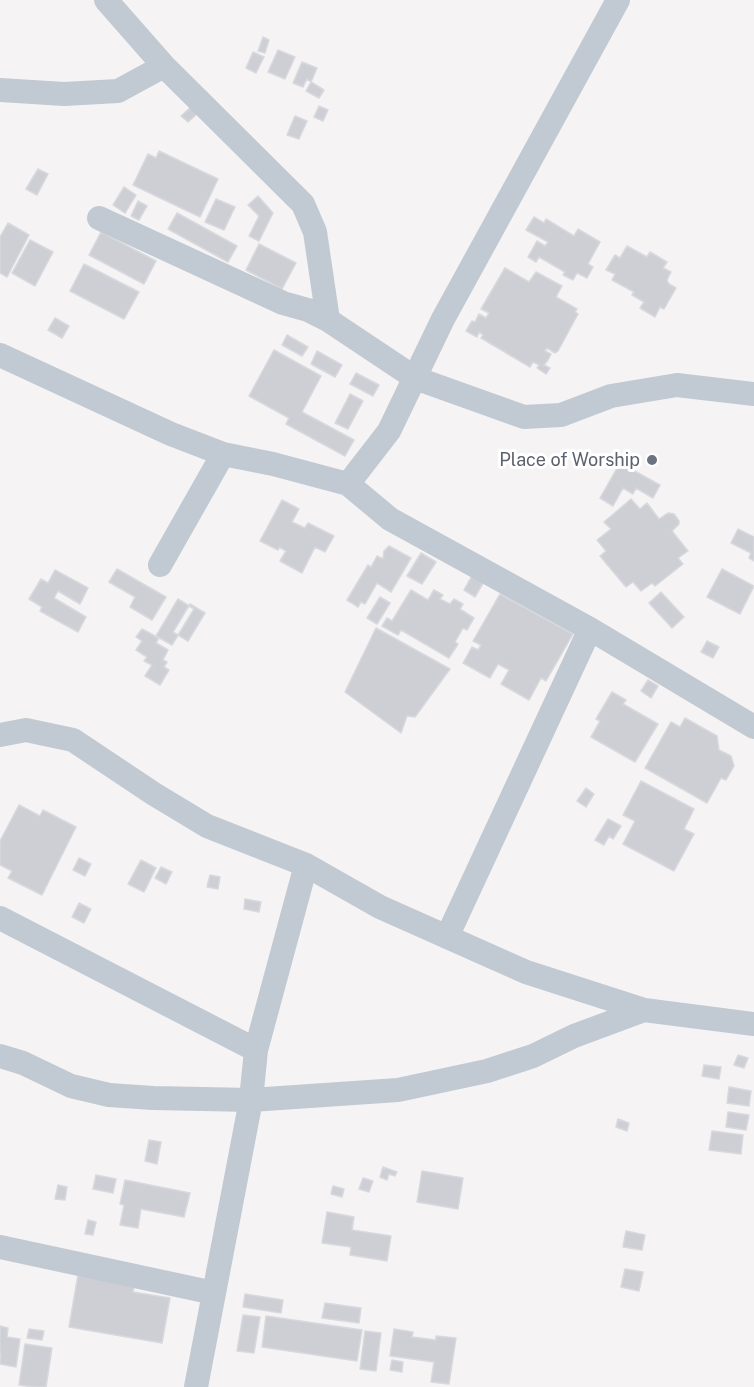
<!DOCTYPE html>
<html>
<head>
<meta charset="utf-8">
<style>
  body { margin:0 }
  canvas { display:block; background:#f5f3f3 }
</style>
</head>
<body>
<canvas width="754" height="1387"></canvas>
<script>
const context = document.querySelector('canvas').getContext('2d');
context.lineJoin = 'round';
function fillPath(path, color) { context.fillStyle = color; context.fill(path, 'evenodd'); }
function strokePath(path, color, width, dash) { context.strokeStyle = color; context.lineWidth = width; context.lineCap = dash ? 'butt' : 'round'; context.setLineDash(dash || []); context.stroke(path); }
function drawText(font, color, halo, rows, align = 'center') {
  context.font = font + ' "Public Sans",sans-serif'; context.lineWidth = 6; context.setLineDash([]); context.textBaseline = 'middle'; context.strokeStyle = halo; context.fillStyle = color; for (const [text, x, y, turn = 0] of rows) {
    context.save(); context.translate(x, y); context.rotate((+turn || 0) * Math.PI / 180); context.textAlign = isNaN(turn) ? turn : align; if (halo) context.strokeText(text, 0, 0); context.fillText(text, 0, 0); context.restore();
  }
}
const building = new Path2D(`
  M263,37L269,40L265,53L258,51Z
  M278,50L295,57L285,79L268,72Z
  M253,52L264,57L256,73L246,68Z
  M302,62L317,68L311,82L307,79L303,87L293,83Z
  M311,82L324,90L319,98L306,91Z
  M192,106L198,113L188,122L181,116Z
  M319,106L328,110L323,121L314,117Z
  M295,116L307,121L299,139L287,135Z
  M159,151L218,179L200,217L133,185L148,154L156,158Z
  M38,169L48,174L37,195L26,189Z
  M124,187L136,195L125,213L113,205Z
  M258,196L273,213L259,241L249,236L259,216L248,205Z
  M216,199L235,207L224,230L205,222Z
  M138,201L147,206L139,220L131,216Z
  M177,213L237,246L228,262L168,229Z
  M534,217L544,223L546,219L574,236L578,229L600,242L588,264L593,267L587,278L577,273L573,280L563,275L565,272L539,257L536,262L528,257L537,241L545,246L548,242L526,230Z
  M8,223L29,235L7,277L0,273V237Z
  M101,232L156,261L144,284L89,255Z
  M30,240L53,252L35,286L12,273Z
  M259,244L296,263L282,289L246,270Z
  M627,246L647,257L650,252L667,262L663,268L671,272L667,280L669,284L676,288L664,309L660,307L655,317L640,308L644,302L632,295L634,292L612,280L615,274L606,270L615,255L620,258Z
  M84,264L139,292L124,319L70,291Z
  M505,268L529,282L536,272L562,286L556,297L577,309L575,312L578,314L558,351L555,353L547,348L545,351L551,354L548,360L544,365L550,368L546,374L537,368L539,365L533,362L530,367L481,338L483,335L479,332L477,337L466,331L472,321L475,322L479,314L486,318L489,313L481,309Z
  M55,318L69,326L62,338L48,330Z
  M287,335L308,347L302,356L282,345Z
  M274,350L321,376L302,412L354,440L345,456L286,424L289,418L249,396Z
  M317,351L342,365L335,377L311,364Z
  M356,373L379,385L373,396L350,384Z
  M350,394L363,401L348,429L335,423Z
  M620,463L660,485L653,498L636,488L633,494L623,488L613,506L600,498Z
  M631,499L640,509L647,503L659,519L668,513L674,514L679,521V524L672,531L688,551L678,558L683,564L655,586L652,583L641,591L633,582L626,587L600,556L606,551L597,540L611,529L604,522Z
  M282,500L299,509L292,522L305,528L308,523L334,536L325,552L315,547L302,573L280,561L286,551L279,547L278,550L260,541Z
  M738,529L754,537V561L749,558L751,553L731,543Z
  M389,546L411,558L391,592L377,583L365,604L361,602L358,607L347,600L368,565L371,567L377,556L383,559L384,551Z
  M421,553L436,562L422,584L407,576Z
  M117,569L166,597L152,620L130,607L135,597L109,582Z
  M722,569L754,586L740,614L707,597Z
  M55,570L88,588L80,604L58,591L54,598L86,617L78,632L40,611L42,607L29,599L41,579L48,583Z
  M474,572L486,578L475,597L464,590Z
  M411,590L428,600L434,590L443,595L440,599L450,604L454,599L463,604L460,609L474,618L467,630L463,628L455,642L458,644L449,658L401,630L398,635L382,626L387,618L392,621Z
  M661,592L684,617L672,628L649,603Z
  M500,594L573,634L546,681L541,678L529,700L501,684L509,670L498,664L490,678L463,663L472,647L478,650L481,645L473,641Z
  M380,597L390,603L377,624L367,618Z
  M178,599L194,609L172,645L156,636Z
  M190,604L205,613L188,641L173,632Z
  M376,628L450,669L415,717L407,716L401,733L345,692Z
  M142,629L159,638L156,643L168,650L163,660L167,662L164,667L169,670L160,685L145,676L152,665L144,661L147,657L136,650L142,641L136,637Z
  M707,641L719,647L713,658L701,652Z
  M648,680L658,686L651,698L641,691Z
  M612,692L626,700L623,704L658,724L635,762L591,737L600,721L596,719Z
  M685,718L717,736L719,750L731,756L734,766L726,780L721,778L707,803L645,768L671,722L680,727Z
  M641,781L694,809L684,829L694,834L674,871L623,844L635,821L623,815Z
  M586,788L594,794L586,807L577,801Z
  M19,805L40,816L43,810L76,827L42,895L8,878L12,871L0,865V841Z
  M608,819L621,826L613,839L609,836L604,845L595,840Z
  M79,858L91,864L85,876L73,870Z
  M141,860L156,868L144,892L128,884Z
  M161,867L172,872L166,884L155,878Z
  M210,875L220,877L218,889L207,887Z
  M245,899L261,902L259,912L244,909Z
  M79,903L91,909L84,923L72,917Z
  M738,1055L748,1058L744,1068L734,1065Z
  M704,1065L721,1067L719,1079L702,1076Z
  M729,1087L751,1091L749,1106L727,1103Z
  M728,1112L749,1115L746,1130L726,1127Z
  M618,1119L629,1123L627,1131L616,1127Z
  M712,1131L743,1135L741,1154L709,1150Z
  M149,1140L161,1142L157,1164L145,1161Z
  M383,1167L397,1172L395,1176L389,1174L387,1180L380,1177Z
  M422,1171L463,1178L458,1209L417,1202Z
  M96,1175L116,1179L113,1193L93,1189Z
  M363,1178L373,1181L369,1192L359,1189Z
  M125,1180L190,1193L184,1217L141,1209L138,1228L120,1225L124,1205L120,1204Z
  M58,1185L67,1187L65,1200L55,1199Z
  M333,1186L344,1189L342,1197L331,1194Z
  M327,1212L354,1217L352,1230L391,1236L387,1261L350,1255L351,1247L322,1243Z
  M88,1220L96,1222L93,1235L85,1234Z
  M626,1231L645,1235L642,1250L623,1247Z
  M625,1269L643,1272L639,1291L621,1287Z
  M78,1275L135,1284L133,1292L170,1298L162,1343L69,1327Z
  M245,1294L283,1300L281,1313L243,1307Z
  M325,1303L361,1308L359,1323L322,1318Z
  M243,1315L260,1317L254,1353L237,1351Z
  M266,1316L362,1330L357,1361L262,1347Z
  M0,1326L8,1328L7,1337L20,1339L16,1367L0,1364L1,1354H0Z
  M29,1329L44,1331L42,1340L27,1338Z
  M394,1329L413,1332L412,1337L436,1340V1336L456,1338L449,1384L431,1382L434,1362L390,1356Z
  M365,1331L381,1333L376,1371L360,1369Z
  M25,1344L52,1348L46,1387H33L19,1385Z
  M392,1360L403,1362L402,1372L390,1370Z`);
const minor = new Path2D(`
  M106,0L164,66L303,204L315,232L328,320
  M0,90L64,94L118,91L164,66
  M99,218L283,303L308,310L328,320L415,378L524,417L561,415L611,396L677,385L754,394
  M0,355L171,434L223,454L273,464L348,484L390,519L590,629L754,727
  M348,484L389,431L443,319L618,0
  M160,565L223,454
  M0,735L26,730L73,740L154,794L207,826L306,865L380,907L526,972L644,1010L754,1024
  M0,918L256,1050
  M447,937L590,629
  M0,1056L23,1063L71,1086L109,1095L153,1098L251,1100L398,1090L487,1071L533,1056L574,1036L644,1010
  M0,1247L214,1293
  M196,1387L251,1100L256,1050L306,865`);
const markers = [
  [652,460,6,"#6b7280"]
];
const worshipNames = [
  ["Place of Worship",640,460]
];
fillPath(building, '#cdcfd5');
strokePath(building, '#d7d9de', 1.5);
strokePath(minor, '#c1cad2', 24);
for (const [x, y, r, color] of markers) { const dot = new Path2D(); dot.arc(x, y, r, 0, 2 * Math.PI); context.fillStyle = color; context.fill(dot); strokePath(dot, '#fff', 2); }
drawText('18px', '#5b616d', '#fff', worshipNames, 'right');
</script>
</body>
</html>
